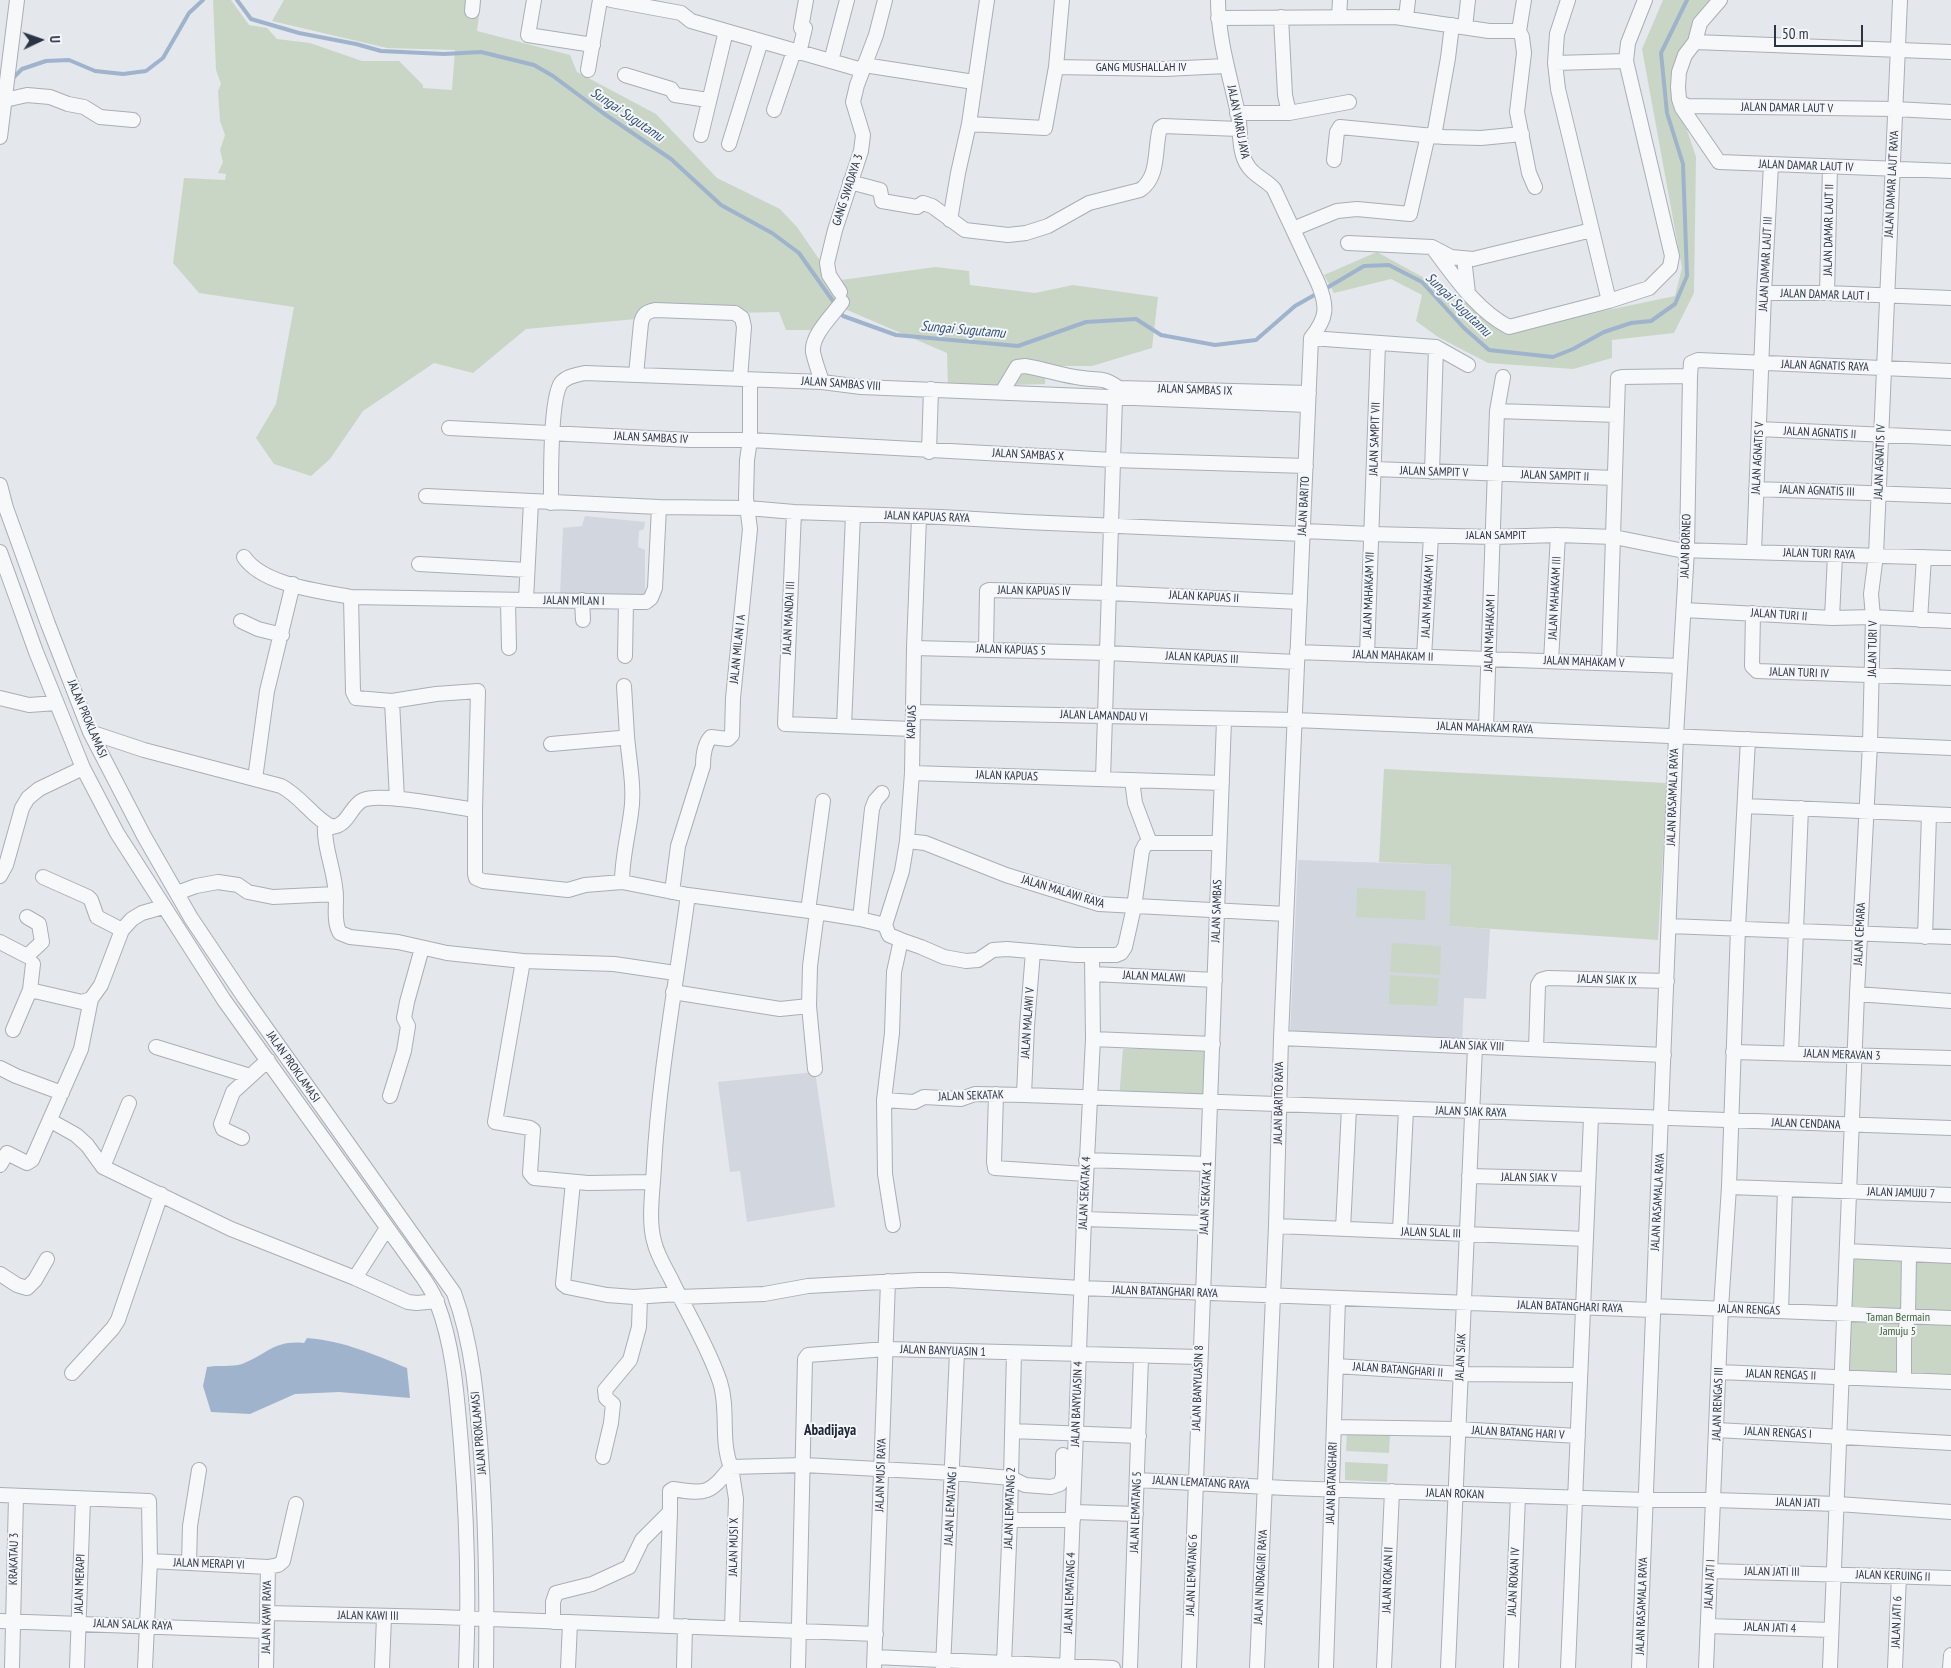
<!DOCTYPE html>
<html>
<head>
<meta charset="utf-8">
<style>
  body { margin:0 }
  #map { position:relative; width:1951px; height:1668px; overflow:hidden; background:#e4e7ec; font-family:"PT Sans Narrow",sans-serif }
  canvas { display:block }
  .north { position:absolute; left:15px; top:15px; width:50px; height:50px; -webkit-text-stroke:4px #f4f6f9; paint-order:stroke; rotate:87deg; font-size:14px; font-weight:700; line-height:20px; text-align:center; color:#2b3445 }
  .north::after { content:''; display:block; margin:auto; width:18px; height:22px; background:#2b3445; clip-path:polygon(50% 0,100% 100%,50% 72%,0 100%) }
  .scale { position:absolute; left:1774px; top:25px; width:89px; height:22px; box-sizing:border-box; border:2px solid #2b3445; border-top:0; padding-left:6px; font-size:15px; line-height:18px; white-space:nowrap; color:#2b3445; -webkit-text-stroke:4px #f4f6f9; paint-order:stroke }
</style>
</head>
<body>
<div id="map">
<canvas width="1951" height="1668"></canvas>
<div class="north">U</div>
<div class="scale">50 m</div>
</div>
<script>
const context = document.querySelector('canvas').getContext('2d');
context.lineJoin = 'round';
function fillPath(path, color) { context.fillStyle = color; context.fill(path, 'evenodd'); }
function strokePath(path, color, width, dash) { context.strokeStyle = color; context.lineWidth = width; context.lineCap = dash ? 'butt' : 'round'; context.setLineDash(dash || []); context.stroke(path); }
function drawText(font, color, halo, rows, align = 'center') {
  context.font = font + ' "PT Sans Narrow",sans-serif'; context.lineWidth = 4; context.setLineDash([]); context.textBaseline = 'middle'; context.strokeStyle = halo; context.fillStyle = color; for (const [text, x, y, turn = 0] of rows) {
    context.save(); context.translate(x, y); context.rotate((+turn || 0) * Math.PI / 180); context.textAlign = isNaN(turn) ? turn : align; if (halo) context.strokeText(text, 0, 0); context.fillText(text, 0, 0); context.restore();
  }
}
const built = new Path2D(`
  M585,516L645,522L644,529L639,531L638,547L645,550V595L560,596L563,528L582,526Z
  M1298,860L1451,865L1449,926L1490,929L1486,999L1464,998L1462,1044L1290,1036Z
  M815,1072L835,1207L747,1222L740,1171L730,1172L718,1082Z`);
const green = new Path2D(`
  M213,0H231L249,25L267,28L277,39L310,43L362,61H399L423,85V88L452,90L455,50L387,48L272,21L284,0H481L477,31L570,55L577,72L656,114L717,178L780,209L797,227L834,281L935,267L969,271L970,285L1035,293L1073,285L1158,297L1152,348L1092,366H1046L1045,384L948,387L947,353L845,309L816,330H786L779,312L691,314L526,329L473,373L434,363L363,411L330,459L311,476L274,464L256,438L276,404L294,307L199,293L173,263L184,178L225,180L226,174L218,173L223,162L220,150L225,135L220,121L218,91L221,84L216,70Z
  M1663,0H1717L1695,42L1677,100L1696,157L1694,293L1674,333L1612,340V358L1573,369L1488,363L1438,337L1416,321L1422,295L1391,279L1334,293L1324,275L1377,252L1517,329L1675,296L1682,268L1642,49Z
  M1384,769L1667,783L1658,940L1449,926L1451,865L1379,862Z
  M1357,888L1426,891L1425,920L1356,917Z
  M1392,943L1441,946L1440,975L1390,972Z
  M1390,975L1439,978L1437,1006L1389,1004Z
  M1206,1048L1205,1100L1119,1099L1123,1049Z
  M1847,1251L1951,1255V1381L1843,1377Z
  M1347,1432L1390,1434L1389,1453L1346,1451Z
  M1345,1462L1388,1464L1387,1482L1345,1480Z`);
const water = new Path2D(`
  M307,1338C344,1341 373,1354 407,1368L410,1398L339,1392L295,1394L250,1414L211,1412L203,1386L207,1367C217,1365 232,1367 242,1364C267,1355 273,1340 304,1343Z`);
const stream = new Path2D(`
  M237,0L251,19L299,33L356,44L381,51L444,54L481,52L534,65L553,76L603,113L671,159L721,205L772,233L799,253L835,304
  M12,79L22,69L46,61L69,60L95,71L123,74L146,71L163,58L189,13L203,0
  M1325,289L1364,266L1389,265L1422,282L1464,328L1489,350L1553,357L1573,349L1604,332L1631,323L1651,321L1675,304L1687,276L1683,164L1667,113L1661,53L1687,0
  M839,310L843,316L896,335L1018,346L1086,322L1136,319L1161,335L1215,345L1256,340L1295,306L1318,293`);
const minor = new Path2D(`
  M534,0L528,35L593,45
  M611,0L681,13L691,21L862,70
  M1218,0C1218,39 1230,76 1238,114C1241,130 1238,152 1248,166C1254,176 1267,180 1274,189L1318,283C1328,307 1327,318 1311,338L1281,1038L1276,1226L1257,1668
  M1568,0L1557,34L1555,63L1558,89L1609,301
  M1720,0L1700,23L1695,42L1685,55L1679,72L1678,87L1679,99L1682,108L1719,162L1951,171
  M472,11L473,0
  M1281,17L1285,95L1289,113
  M1339,17L1340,0
  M1218,18L1395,17L1489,31H1519L1524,0
  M1406,18L1408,0
  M1465,27L1468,0
  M1519,31L1522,37L1524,53L1517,112L1529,173L1535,187
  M1695,42L1951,52
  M799,53L805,28H801L806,0
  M831,61L847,0
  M1555,63L1626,61
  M864,65L974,82
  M1056,67L1165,69L1226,66
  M588,70L600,0
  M625,75L671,89L675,95L708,100
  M5,100L27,95L50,97L68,104L84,107L100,117L133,120
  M1680,102L1687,106L1895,109L1951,112
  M774,110L794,51
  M1237,113H1289L1349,102
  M969,124L1045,128L1056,67L1062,0
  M701,135L726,31
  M1434,136L1448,58L1452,25
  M0,137L17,0
  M729,144L761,41
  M1334,160L1337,132L1340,127L1444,137L1481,138L1522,134
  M850,182L880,190L882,201L917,207L923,203L932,206L965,230L1008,235L1026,233L1048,226L1089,203L1140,190C1160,177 1154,148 1160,128L1163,126L1239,129
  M950,220L958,173L969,124L987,0
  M1293,229L1337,211L1357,209L1410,214L1428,135
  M1348,243L1432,247L1451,257L1473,259L1592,230
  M1432,247C1454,276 1476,310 1509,327L1609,301L1649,288L1670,267L1672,256L1626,61L1628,43L1645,0
  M1464,258L1468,293
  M840,292L829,275L827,263L835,230L861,151L863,135L853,102L857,85L876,35L885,0
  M1764,293H1827L1951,298
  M1827,293L1830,167
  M1311,338L1436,347L1468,365
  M636,375L641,323C643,314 646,312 655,310L735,313L742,318L744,327L740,379
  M822,382C819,372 815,362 813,352C811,335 833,315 842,302
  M1002,392L1017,367L1025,366C1044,369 1063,376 1082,378C1101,381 1101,376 1119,388L1309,393
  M1497,411L1617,415
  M449,428L690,440H750L1113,460L1306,466
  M1759,429L1951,438
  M929,452L931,389
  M1374,469L1615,478
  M1432,472L1436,347
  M0,485L6,508L48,624L90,732L144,836L191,918L244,997L454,1293C473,1345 477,1400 481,1455C486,1526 487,1597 486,1668
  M1756,489L1951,496
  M426,496L659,507L748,508L794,512L941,517L1026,522L1303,534
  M551,503C551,480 550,399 561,383C567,376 576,375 585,373L822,382L861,387L1308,405
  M794,512L785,724L912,729
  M1304,531L1371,534L1494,537L1558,535L1614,537L1679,550L1951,558
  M0,552L36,652L83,768L117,833L224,1000L424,1279C429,1287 434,1294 437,1303C454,1347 457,1398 461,1444C467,1519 469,1593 466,1668
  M1754,552L1764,293L1771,165
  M244,557C263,585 319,591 351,597L646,602L651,598L655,588L659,507
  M419,564L527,570
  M351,597L353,692L356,698L392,701L436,694L478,691L475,810
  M526,600L531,502
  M582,600L583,620
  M508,601L509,648
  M1684,610L1832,618L1873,617L1951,621
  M1753,613L1752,666L1757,671L1951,678
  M1832,618L1835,555
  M1920,620L1924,557
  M241,621L258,629L282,635
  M914,648L1107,653L1296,662
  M986,650L987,591L989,590L1109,593L1300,602
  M1297,652L1680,666
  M1367,655L1378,344
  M625,656L626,602
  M1424,657L1431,536
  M1551,661L1558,535
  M1609,663L1618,378L1622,377L1690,376
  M624,686L627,736
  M0,698L29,705L56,703
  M392,701L397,799
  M913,712L1295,720L1951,748
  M844,726L853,515
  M1486,728L1497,411L1503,377
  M90,732L144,750L281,786C302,797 313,818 332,827C349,825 350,806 363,800C380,792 453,807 475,810V874L476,878L483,881L568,890L585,885L622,882L688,895L817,912L860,919L885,925
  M551,744L620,738L627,736C629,761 635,788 631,813C628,836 622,858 622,882
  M912,773L1222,783
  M255,779L267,691L293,584
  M1103,779L1115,398
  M1132,780L1135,803L1150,843
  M1745,806L1951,815
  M325,823C323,848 336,872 336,898C336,908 334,924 340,933L350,937L398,942L447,953L523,961L614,964L675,973
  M907,841L925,843L1006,875L1099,904L1286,914
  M1150,843H1219
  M0,876L6,865L22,808L28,798L39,789L83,768
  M43,877L88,897L91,900L97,917L122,930
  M672,892L678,846L703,766C703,756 704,744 711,737L728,739L732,735L733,698L750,529L746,498L747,460L750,440V380
  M177,893L196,886L218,882L238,885L248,892L273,897L336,894
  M688,895C676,985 659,1075 654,1166C653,1188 648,1220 654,1241C657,1255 665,1267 671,1279C687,1313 708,1346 720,1382C729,1410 720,1440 731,1467L804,1465L953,1473L1011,1478L1025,1485L1051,1487L1060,1484L1063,1476V1455
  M808,911L823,801
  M860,919L872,809L875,801L882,793
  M885,925L902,871L907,841L912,773L914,648L919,517
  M885,925L889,935L901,940L921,947L944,957L966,961L978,960L993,950L1007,949L1076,955H1116L1121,953L1125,947L1134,907L1142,851L1145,845L1150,843
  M1669,926L1951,937
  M1925,937L1929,815
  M0,942L27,956L42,942L39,924L27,917
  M523,961L495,1122L530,1128L533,1130L530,1173L534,1178L588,1183L653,1182
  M1093,974L1215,980
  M30,990L33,964
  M673,992L780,1009L809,1006L810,966L817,912
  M1857,994L1951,1001
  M809,1006L815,1069
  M13,1030L30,990L82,1002L91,999L101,985L122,930L132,919L142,913L163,907
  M1281,1038L1664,1055
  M1093,1039L1213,1044
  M156,1047L250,1076
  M1536,1049L1538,985L1541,980L1548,978L1667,981
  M1733,1052L1951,1058
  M1791,1053L1801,808
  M0,1068L16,1076L62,1093
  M996,1094L994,1162L995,1168L1086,1174
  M1024,1095L1027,1026L1033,952
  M390,1096L404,1051L408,1026L404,1018L407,1002L422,948
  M884,1100L914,1102L924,1097L961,1099L975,1094L1024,1095L1951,1128
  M51,1121L76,1135L87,1145L103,1167L231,1229L355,1278L387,1228
  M242,1138L223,1129L221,1124L233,1092L268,1060
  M1086,1160L1208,1164
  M0,1165L7,1153L27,1163L32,1160L81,1049L91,999
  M103,1167L129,1103
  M1469,1176L1588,1179
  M573,1182L563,1284L567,1287L607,1295L634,1297L678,1294
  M1729,1187L1951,1195
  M1084,1219L1205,1223
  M893,1225L885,1174L884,1100L892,1033L894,972L901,940
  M1276,1226L1586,1239
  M1343,1229L1349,1108
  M1400,1231L1406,1110
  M1847,1251L1951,1256
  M0,1274L17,1285L27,1288L35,1280L47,1259
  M355,1278L408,1302L417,1303L437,1301
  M679,1297L764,1294L808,1286L918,1280H948L1081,1288L1652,1310
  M1653,1306L1951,1318
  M1781,1311L1785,1190
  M1336,1366L1461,1374L1580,1375
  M1719,1372L1951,1382
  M72,1373L113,1328L118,1320L161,1194
  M1904,1379V1339L1908,1316L1909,1255
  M1334,1427L1457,1429L1578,1436
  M1717,1430L1951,1443
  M1012,1431L1139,1436
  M603,1457L611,1423L613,1404L606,1398L605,1390L630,1360L639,1327L640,1297
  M731,1467L736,1499L732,1628
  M1137,1480L1286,1488L1646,1500H1714L1838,1504L1951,1512
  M0,1495L149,1501L150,1561L145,1668
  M1074,1512L1136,1514
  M1010,1520H1073
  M150,1561L268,1567L278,1565L283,1561L296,1504
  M189,1563L190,1526L199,1470
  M1711,1571L1951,1578
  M267,1613L439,1617L876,1634
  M0,1621L267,1631
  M553,1622V1602L556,1593L592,1584L629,1567L642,1540L670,1512V1491L673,1489C707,1495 710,1493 731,1467
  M666,1626L670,1512
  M1708,1626L1831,1630
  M875,1657L1113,1668
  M1004,1663L1010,1520L1014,1353
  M12,1668L16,1496
  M77,1668L83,1499
  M266,1668L268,1567
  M382,1668L384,1617
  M568,1668L570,1623
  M684,1668L685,1626
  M798,1668L805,1359L808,1355L886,1349L1200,1357
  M874,1668L888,1281
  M943,1668L957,1352
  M1067,1668L1084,1219L1093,1039L1092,956
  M1130,1668L1141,1357
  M1189,1668C1200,1352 1214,1036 1224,720
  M1326,1668L1338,1299
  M1384,1668L1392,1491
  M1448,1668L1475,1047
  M1511,1668L1518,1496
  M1568,1668L1591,1117
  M1639,1668L1676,736L1687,550L1690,376L1691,363L1698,360L1951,371
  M1706,1668L1721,1308L1729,1187L1738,928L1748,739
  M1830,1668L1857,994L1870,744L1873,617L1871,594L1876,555L1900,0
  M1895,1668L1899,1576
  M1950,1668L1951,1655`);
const streetNames = [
  ["GANG MUSHALLAH IV",1141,68],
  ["JALAN DAMAR LAUT V",1787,108,1],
  ["JALAN WARU JAYA",1238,122,79],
  ["JALAN DAMAR LAUT IV",1806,166,2],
  ["JALAN DAMAR LAUT RAYA",1892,184,-87],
  ["GANG SWADAYA 3",848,190,-72],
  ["JALAN DAMAR LAUT II",1829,230,-89],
  ["JALAN DAMAR LAUT III",1766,264,-87],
  ["JALAN DAMAR LAUT I",1825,295,2],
  ["JALAN AGNATIS RAYA",1825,366,2],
  ["JALAN SAMBAS VIII",841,384,4],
  ["JALAN SAMBAS IX",1195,390,2],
  ["JALAN AGNATIS II",1820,433,3],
  ["JALAN SAMBAS IV",651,438,3],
  ["JALAN SAMPIT VII",1375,439,-88],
  ["JALAN SAMBAS X",1028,455,3],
  ["JALAN AGNATIS V",1758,458,-87],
  ["JALAN AGNATIS IV",1880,462,-88],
  ["JALAN SAMPIT V",1434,472,2],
  ["JALAN SAMPIT II",1555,476,2],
  ["JALAN AGNATIS III",1817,491,2],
  ["JALAN BARITO",1304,506,-87],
  ["JALAN KAPUAS RAYA",927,517,2],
  ["JALAN SAMPIT",1496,536],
  ["JALAN BORNEO",1686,546,-88],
  ["JALAN TURI RAYA",1819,554,2],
  ["JALAN KAPUAS IV",1034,591,1],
  ["JALAN MAHAKAM VII",1369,595,-88],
  ["JALAN MAHAKAM VI",1428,596,-87],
  ["JALAN KAPUAS II",1204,597,3],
  ["JALAN MAHAKAM III",1555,598,-87],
  ["JALAN MILAN I",574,601,1],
  ["JALAN TURI II",1779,615,4],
  ["JALAN MANDAI III",789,618,-87],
  ["JALAN MAHAKAM I",1490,633,-88],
  ["JALAN MILAN I A",738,649,-84],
  ["JALAN TURI V",1873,649,-89],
  ["JALAN KAPUAS 5",1011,650,2],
  ["JALAN MAHAKAM II",1393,656,2],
  ["JALAN KAPUAS III",1202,658,3],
  ["JALAN MAHAKAM V",1584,662,2],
  ["JALAN TURI IV",1799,673,2],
  ["JALAN LAMANDAU VI",1104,716,2],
  ["JALAN PROKLAMASI",87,719,67],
  ["KAPUAS",912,722,-88],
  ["JALAN MAHAKAM RAYA",1485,728,2],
  ["JALAN KAPUAS",1007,776,2],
  ["JALAN RASAMALA RAYA",1673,797,-88],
  ["JALAN MALAWI RAYA",1063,892,17],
  ["JALAN SAMBAS",1217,911,-88],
  ["JALAN CEMARA",1860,934,-87],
  ["JALAN MALAWI",1154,977,3],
  ["JALAN SIAK IX",1607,980,2],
  ["JALAN MALAWI V",1028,1023,-86],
  ["JALAN SIAK VIII",1472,1046,2],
  ["JALAN MERAVAN 3",1842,1055,2],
  ["JALAN PROKLAMASI",293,1067,55],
  ["JALAN SEKATAK",971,1096,-2],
  ["JALAN BARITO RAYA",1279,1103,-89],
  ["JALAN SIAK RAYA",1471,1112,2],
  ["JALAN CENDANA",1806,1124,2],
  ["JALAN SIAK V",1529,1178,1],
  ["JALAN SEKATAK 4",1085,1193,-87],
  ["JALAN JAMUJU 7",1901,1193,2],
  ["JALAN SEKATAK 1",1206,1198,-87],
  ["JALAN RASAMALA RAYA",1658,1202,-87],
  ["JALAN SLAL III",1431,1233,2],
  ["JALAN BATANGHARI RAYA",1165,1292,2],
  ["JALAN BATANGHARI RAYA",1570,1307,2],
  ["JALAN RENGAS",1749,1310,2],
  ["JALAN BANYUASIN 1",943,1351,2],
  ["JALAN SIAK",1461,1357,-87],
  ["JALAN BATANGHARI II",1398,1370,4],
  ["JALAN RENGAS II",1781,1375,2],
  ["JALAN BANYUASIN 8",1198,1388,-88],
  ["JALAN BANYUASIN 4",1077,1404,-88],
  ["JALAN RENGAS III",1718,1404,-88],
  ["JALAN PROKLAMASI",479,1433,-95],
  ["JALAN BATANG HARI V",1518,1433,3],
  ["JALAN RENGAS I",1778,1433,3],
  ["JALAN MUSI RAYA",881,1475,-88],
  ["JALAN LEMATANG RAYA",1201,1483,3],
  ["JALAN BATANGHARI",1332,1483,-88],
  ["JALAN ROKAN",1455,1494,2],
  ["JALAN JATI",1798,1503,2],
  ["JALAN LEMATANG I",951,1506,-87],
  ["JALAN LEMATANG 2",1010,1508,-88],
  ["JALAN LEMATANG 5",1136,1512,-88],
  ["JALAN MUSI X",734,1547,-89],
  ["KRAKATAU 3",14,1559,-89],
  ["JALAN MERAPI VI",209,1564,2],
  ["JALAN JATI III",1772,1572,1],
  ["JALAN LEMATANG 6",1192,1575,-88],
  ["JALAN KERUING II",1893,1576,2],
  ["JALAN INDRAGIRI RAYA",1261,1577,-87],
  ["JALAN ROKAN II",1388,1580,-88],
  ["JALAN ROKAN IV",1514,1582,-87],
  ["JALAN MERAPI",80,1584,-88],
  ["JALAN JATI I",1710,1584,-87],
  ["JALAN LEMATANG 4",1070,1593,-88],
  ["JALAN RASAMALA RAYA",1642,1606,-88],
  ["JALAN KAWI III",368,1616,1],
  ["JALAN KAWI RAYA",267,1617,-89],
  ["JALAN JATI 6",1897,1622,-88],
  ["JALAN SALAK RAYA",133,1625,2],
  ["JALAN JATI 4",1770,1628,2]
];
const parkNames = [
  ["Taman Bermain",1898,1318],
  ["Jamuju 5",1898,1332]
];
const waterNames = [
  ["Sungai Sugutamu",627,115,34],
  ["Sungai Sugutamu",1458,305,44],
  ["Sungai Sugutamu",963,330,5]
];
const quarterNames = [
  ["Abadijaya",830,1431]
];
fillPath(built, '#d2d6de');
fillPath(green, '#c9d6c5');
fillPath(water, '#9fb4cc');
strokePath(stream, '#9fb4cc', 4);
strokePath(minor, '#a9aeb7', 16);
strokePath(minor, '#f7f8fa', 14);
drawText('12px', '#2b3445', '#f4f6f9', streetNames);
drawText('12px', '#3f6138', '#f4f6f9', parkNames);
drawText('italic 14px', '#34527a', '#f4f6f9', waterNames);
drawText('bold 15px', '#1d2536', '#f4f6f9', quarterNames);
</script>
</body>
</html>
